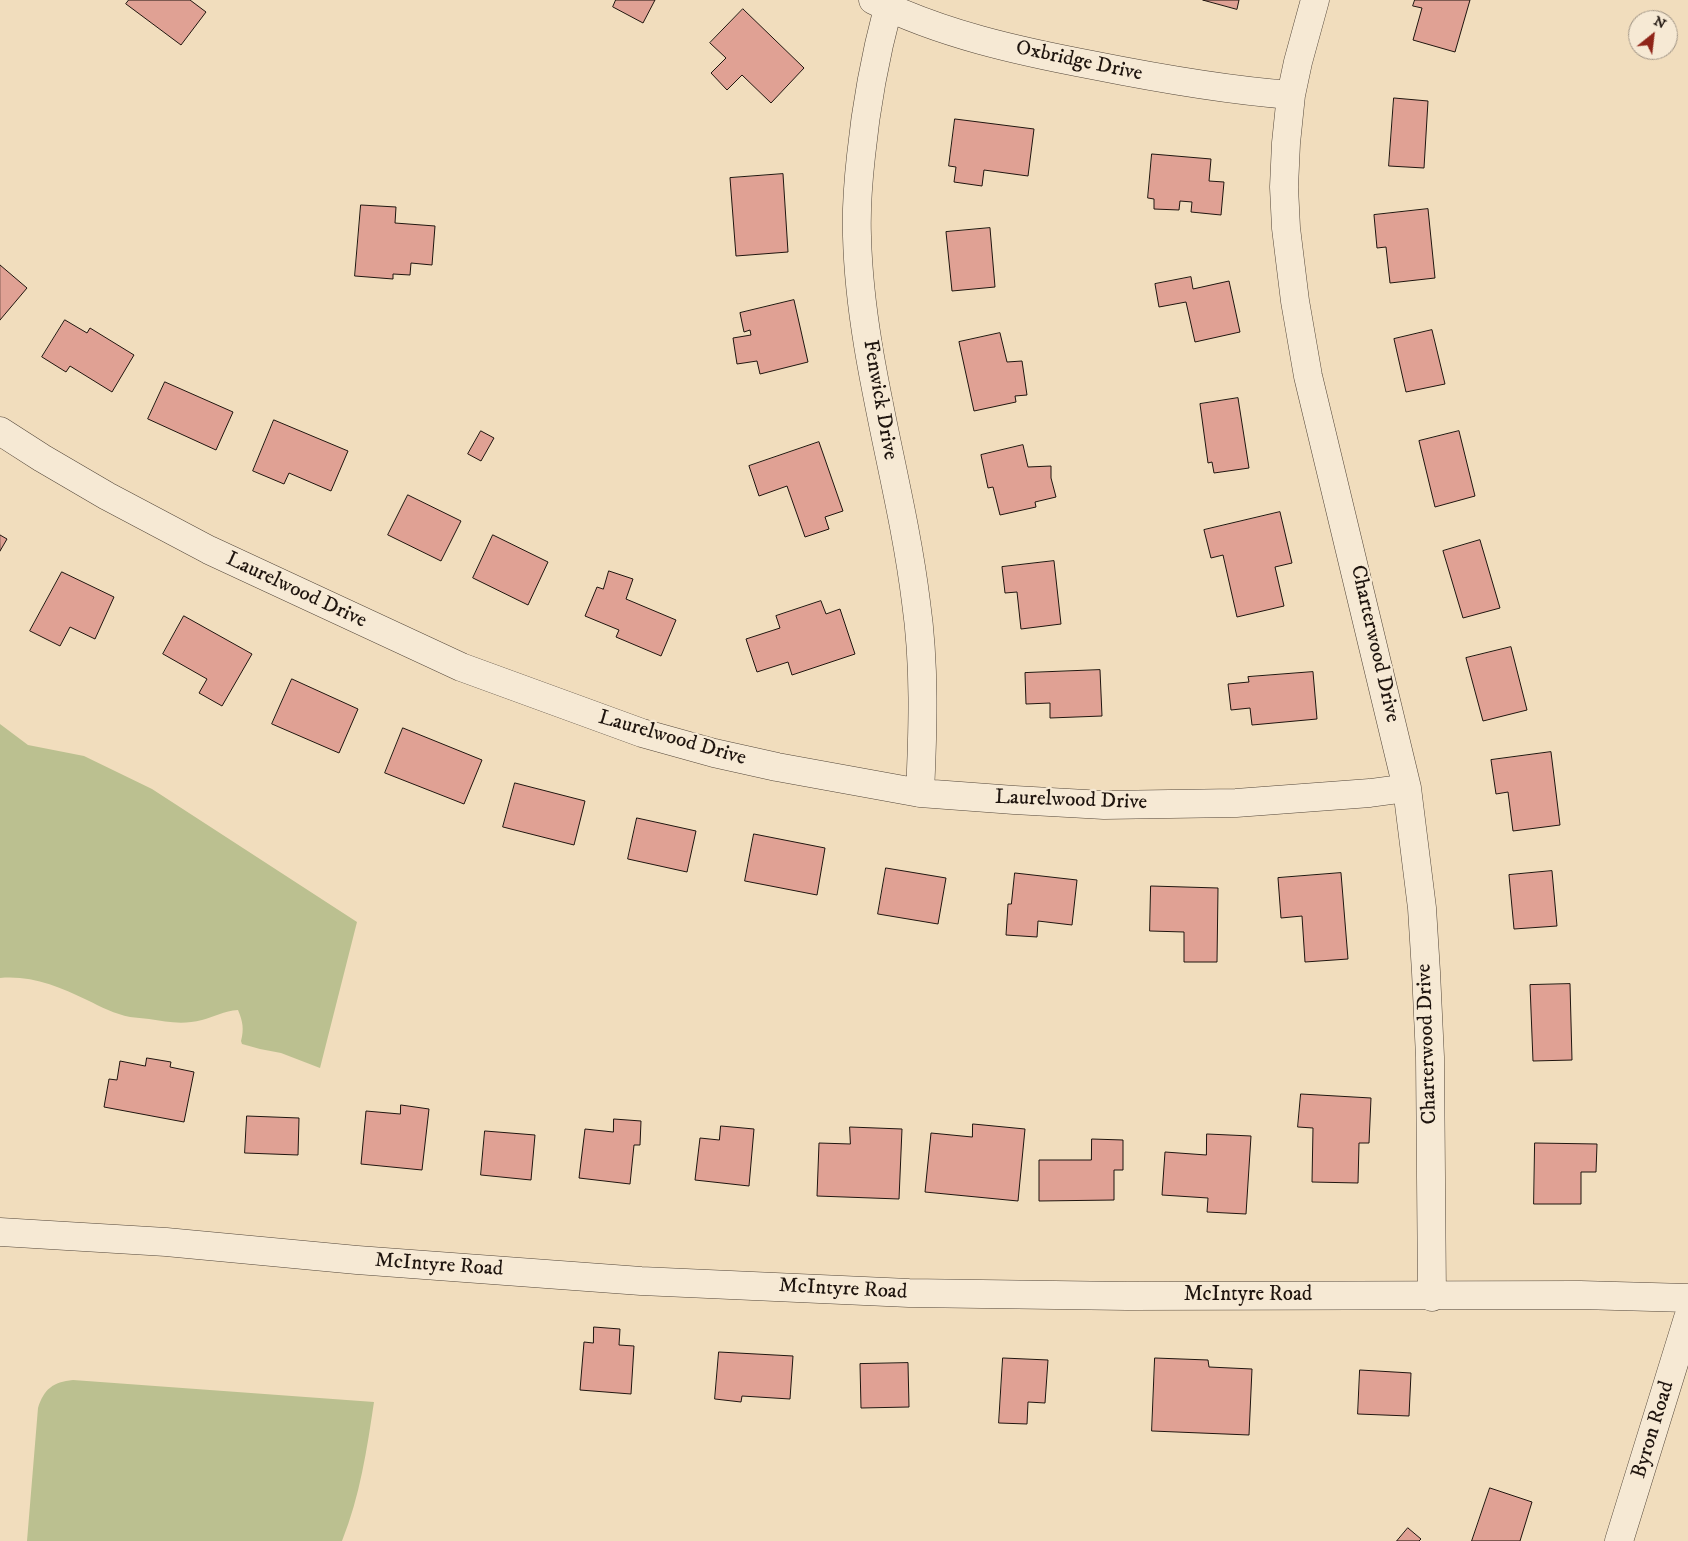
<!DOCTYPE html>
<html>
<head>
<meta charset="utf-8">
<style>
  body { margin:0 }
  #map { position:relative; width:1688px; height:1541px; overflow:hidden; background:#f1ddbd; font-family:"IM FELL DW Pica",serif }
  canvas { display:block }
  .north { position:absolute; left:1628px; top:10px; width:50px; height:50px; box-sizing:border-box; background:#f6e9d4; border:1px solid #a09485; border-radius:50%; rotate:29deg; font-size:14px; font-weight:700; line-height:20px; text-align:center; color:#1f150f }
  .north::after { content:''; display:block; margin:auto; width:18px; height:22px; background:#8f2418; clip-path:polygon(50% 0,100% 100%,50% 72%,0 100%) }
</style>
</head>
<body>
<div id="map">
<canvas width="1688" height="1541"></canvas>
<div class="north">N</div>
</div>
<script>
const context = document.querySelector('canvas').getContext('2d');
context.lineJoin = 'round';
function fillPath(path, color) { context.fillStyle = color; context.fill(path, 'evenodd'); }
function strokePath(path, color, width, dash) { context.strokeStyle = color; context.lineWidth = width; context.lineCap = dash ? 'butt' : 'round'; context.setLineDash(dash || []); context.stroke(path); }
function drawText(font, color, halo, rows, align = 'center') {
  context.font = font + ' "IM FELL DW Pica",serif'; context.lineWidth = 4.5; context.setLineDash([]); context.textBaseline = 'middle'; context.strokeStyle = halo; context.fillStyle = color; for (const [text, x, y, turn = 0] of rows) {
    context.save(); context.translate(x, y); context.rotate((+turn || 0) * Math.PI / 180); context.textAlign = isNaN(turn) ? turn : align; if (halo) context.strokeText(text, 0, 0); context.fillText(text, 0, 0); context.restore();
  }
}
const green = new Path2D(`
  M0,724L28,745L84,756L152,789L357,922L320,1068L281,1053L260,1049L242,1044L241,1041C244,1029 243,1022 238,1010C224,1011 214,1017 202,1020C183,1025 167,1022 149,1019C143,1018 136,1018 130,1017C115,1014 101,1007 87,1000C60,987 31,975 0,978Z
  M73,1380L374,1402C367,1449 360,1496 342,1541H27L38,1408C44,1389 53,1382 73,1380Z`);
const building = new Path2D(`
  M129,0H190L206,12L181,45L126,4Z
  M616,0H655L643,23L613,7Z
  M1203,0H1239L1237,9Z
  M1415,0H1470L1455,52L1413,40L1422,8L1413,6Z
  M743,9L804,68L771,103L742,75L727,90L711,73L726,58L710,43Z
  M1394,98L1428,101L1424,168L1389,166Z
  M955,119L1034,129L1028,176L984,170L982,186L954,182L956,167L949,166Z
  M1152,154L1211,159L1209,181L1224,182L1221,215L1191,212L1192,202L1180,201L1179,210L1154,209V199L1148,198Z
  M783,174L788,252L736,256L730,178Z
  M361,205L396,207L395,223L435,226L432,265L411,263L410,275L393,274V279L355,276Z
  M1428,209L1435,278L1390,283L1386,247L1377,248L1374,215Z
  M990,228L995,287L952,291L946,232Z
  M0,265L27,288L0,320Z
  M1191,277L1193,289L1229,281L1240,332L1195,342L1186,302L1159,307L1155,284Z
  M794,300L808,362L760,374L757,361L737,364L733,338L751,335L750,330L744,332L740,313Z
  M65,320L87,333L90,328L134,355L112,392L70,366L66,372L42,357Z
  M1432,330L1445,384L1406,392L1394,339Z
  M1000,333L1007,362L1022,361L1027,395L1015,396L1016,402L974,411L959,342Z
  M165,382L233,412L216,450L148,419Z
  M1238,398L1249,468L1214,473L1212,462L1208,463L1200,404Z
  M274,420L348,451L331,491L289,473L284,484L253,471Z
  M481,431L494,438L481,461L468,454Z
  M1459,431L1475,496L1435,507L1419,441Z
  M819,442L843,511L825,517L829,529L805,537L787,486L759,496L749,466Z
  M1023,445L1028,467L1051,466V478L1056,497L1035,502L1036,507L1000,515L993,487L988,488L981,455Z
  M408,495L461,521L441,561L388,535Z
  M1280,512L1292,563L1275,567L1284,606L1237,617L1223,555L1211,558L1204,530Z
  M0,535L7,539L0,551Z
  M493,535L548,562L528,605L473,578Z
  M1480,540L1500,608L1463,618L1443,551Z
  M1054,561L1061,624L1021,629L1017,592L1005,593L1002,567Z
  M609,571L633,579L626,599L676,620L661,656L616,637L619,630L585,616L597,587L603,589Z
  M62,572L114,597L95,639L70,627L60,646L30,631Z
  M821,601L826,614L840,609L855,654L792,675L788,662L757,672L746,639L780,628L776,616Z
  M184,616L252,654L222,706L199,693L207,679L163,654Z
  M1511,647L1527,710L1483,721L1466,658Z
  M1100,670L1102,716L1050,718V703L1026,704L1025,673Z
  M1313,672L1317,719L1252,725L1250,708L1231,710L1228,684L1249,682L1248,677Z
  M292,679L358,709L339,753L272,724Z
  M403,728L482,760L464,804L385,773Z
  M1551,752L1560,825L1513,831L1508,792L1496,794L1491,760Z
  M515,783L585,801L574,845L503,827Z
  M637,818L696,831L687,872L628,859Z
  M754,834L825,848L817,895L745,881Z
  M886,868L946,878L938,924L878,914Z
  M1552,871L1557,926L1514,929L1509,875Z
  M1015,873L1077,880L1072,925L1038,921L1037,937L1006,935L1008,904H1011Z
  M1341,873L1348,959L1305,962L1302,916L1281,918L1278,878Z
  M1151,886L1218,888L1217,962H1184V932L1150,931Z
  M1570,984L1572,1060L1533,1061L1530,985Z
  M147,1058L171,1062L170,1067L194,1072L184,1122L104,1107L109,1079L117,1080L120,1061L145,1066Z
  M1301,1094L1371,1098L1369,1143H1359L1358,1183L1312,1182L1313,1128L1298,1127Z
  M401,1105L429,1109L422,1170L361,1164L366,1111L400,1114Z
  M247,1116L299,1118L298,1155L245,1153Z
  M614,1119L641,1121L640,1145H634L630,1184L579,1178L585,1129L613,1132Z
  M973,1124L1025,1129L1018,1201L925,1192L931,1133L972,1137Z
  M721,1126L754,1129L749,1186L695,1180L700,1138L719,1140Z
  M850,1127L902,1129L899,1199L817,1196L819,1143L850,1144Z
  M485,1131L535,1135L531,1180L481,1175Z
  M1207,1134L1251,1136L1246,1214L1207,1212L1208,1198L1162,1195L1165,1152L1206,1155Z
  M1092,1139L1123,1140V1170H1114V1200L1039,1201V1160H1091Z
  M1535,1143L1597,1144L1596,1172H1581V1204H1534Z
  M594,1327L620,1329L619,1345L634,1346L631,1394L580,1390L584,1342L593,1343Z
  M719,1352L793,1356L790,1399L742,1396L741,1402L715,1399Z
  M1003,1358L1048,1360L1045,1403L1028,1402L1027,1424L999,1423Z
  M1155,1358L1208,1360L1209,1367L1252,1369L1249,1435L1152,1431Z
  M908,1363L909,1407L861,1408L860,1364Z
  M1360,1370L1411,1373L1409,1416L1358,1414Z
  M1490,1488L1532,1502L1520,1541H1472Z
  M1408,1528L1421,1539L1419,1541H1397Z`);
const minor = new Path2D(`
  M873,0C941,34 1018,51 1092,65C1157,78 1224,90 1291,95
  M1315,0L1298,62L1291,95L1286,143L1284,187L1286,228L1295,301L1308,376L1407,788L1422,908L1426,972L1430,1057L1432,1297
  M888,8C875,57 866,106 861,156C858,183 856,209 857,236C860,359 901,480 916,602C925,665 923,729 920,793
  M0,431L42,458L107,496L209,550L461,667L642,733L714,753L777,767L920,793L1014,800L1104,805L1236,803L1370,793L1407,788
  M1619,1541L1688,1318`);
const tertiary = new Path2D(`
  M0,1232L166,1242L357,1260L641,1281L909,1293L1127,1296L1580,1295L1688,1298`);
const streetNames = [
  ["Oxbridge Drive",1079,62,12],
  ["Fenwick Drive",879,400,80],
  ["Laurelwood Drive",296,591,25],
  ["Charterwood Drive",1374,644,77],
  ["Laurelwood Drive",672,739,16],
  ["Laurelwood Drive",1071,801,2],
  ["Charterwood Drive",1428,1044,-92],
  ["McIntyre Road",439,1266,4],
  ["McIntyre Road",843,1290,3],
  ["McIntyre Road",1248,1296],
  ["Byron Road",1654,1430,-73]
];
fillPath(green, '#bbc090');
fillPath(building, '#e0a194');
strokePath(building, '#1f150f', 1);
strokePath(minor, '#54473a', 29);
strokePath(tertiary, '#54473a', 29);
strokePath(minor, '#f6e9d4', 28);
strokePath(tertiary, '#f6e9d4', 28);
drawText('21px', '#1f150f', '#f6e9d4', streetNames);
</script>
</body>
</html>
